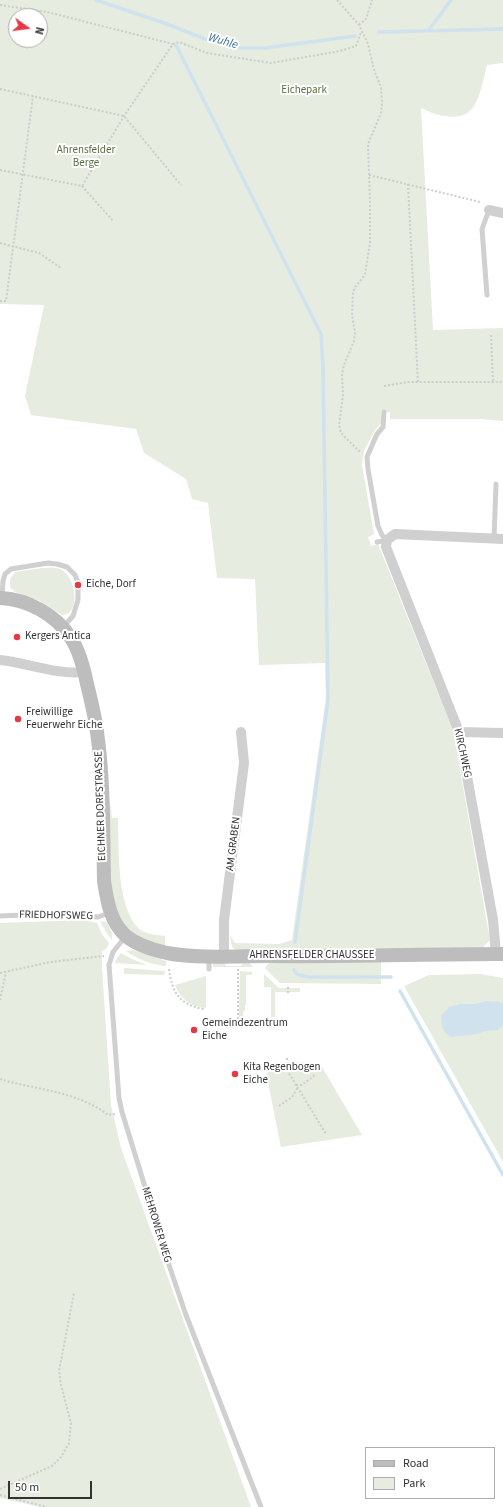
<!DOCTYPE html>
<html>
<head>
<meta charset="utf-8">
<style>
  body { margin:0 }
  #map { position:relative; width:503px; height:1507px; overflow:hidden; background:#fff; font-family:"Source Sans 3",sans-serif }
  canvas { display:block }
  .legend { position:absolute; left:365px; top:1447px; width:130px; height:52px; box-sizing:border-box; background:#fff; border:1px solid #adadad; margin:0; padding:5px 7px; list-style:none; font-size:12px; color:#333 }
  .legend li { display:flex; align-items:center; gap:8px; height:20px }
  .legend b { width:20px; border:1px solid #adadad }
  .north { position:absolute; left:8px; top:8px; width:40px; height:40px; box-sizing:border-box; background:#fff; border:1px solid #adadad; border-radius:50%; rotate:104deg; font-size:11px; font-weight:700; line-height:16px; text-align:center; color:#333 }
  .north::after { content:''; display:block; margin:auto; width:14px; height:18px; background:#e63946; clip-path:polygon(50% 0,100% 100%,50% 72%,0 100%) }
  .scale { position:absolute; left:8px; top:1481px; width:84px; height:18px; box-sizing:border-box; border:2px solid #333; border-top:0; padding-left:5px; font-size:12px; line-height:14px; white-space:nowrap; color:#333; -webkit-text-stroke:3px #fff; paint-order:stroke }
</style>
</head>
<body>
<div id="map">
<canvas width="503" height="1507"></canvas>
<ul class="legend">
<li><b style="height:5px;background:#bdbdbd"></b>Road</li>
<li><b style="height:11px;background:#e6ecdf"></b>Park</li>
</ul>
<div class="north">N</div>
<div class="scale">50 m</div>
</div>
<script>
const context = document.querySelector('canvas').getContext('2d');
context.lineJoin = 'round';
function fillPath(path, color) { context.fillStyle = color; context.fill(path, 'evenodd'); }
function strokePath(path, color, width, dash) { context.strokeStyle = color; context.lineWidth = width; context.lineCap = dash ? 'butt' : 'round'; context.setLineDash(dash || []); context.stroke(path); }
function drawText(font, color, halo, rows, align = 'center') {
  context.font = font + ' "Source Sans 3",sans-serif'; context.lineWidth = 4; context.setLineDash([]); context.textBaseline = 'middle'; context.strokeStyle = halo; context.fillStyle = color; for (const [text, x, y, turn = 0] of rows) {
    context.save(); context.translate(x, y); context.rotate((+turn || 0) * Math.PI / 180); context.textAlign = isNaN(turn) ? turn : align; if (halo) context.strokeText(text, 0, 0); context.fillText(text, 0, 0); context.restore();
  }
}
const green = new Path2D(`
  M0,0H503V63L487,65C478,100 477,127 432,113C428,111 424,109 421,108L433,330L503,328V421L482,419H390V412H381V423L375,430L364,451L362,465L374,534L368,537L371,546L378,544L453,730L490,940L482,948L236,950L232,947L230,935L235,943L279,944L292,940L326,698L325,663L259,665L255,579L217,578L208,503L192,499L186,479L144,453L136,429L31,415L25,396L44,305L0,304ZM16,16H40V40H16Z
  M42,568C47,568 55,567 60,569C77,576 81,615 62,615L40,601L15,592L10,587V579L15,572Z
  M110,802L112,818H118C119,849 116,906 139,929C145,934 157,935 165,936V946C151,942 137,938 127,927C105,902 108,836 107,804Z
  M85,920L97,923L102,934L109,943L106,949L102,951V967L111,1105L121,1148L251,1507H40L0,1498V923Z
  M100,921L107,922L112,933V940L106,932Z
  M133,950L166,961V966C152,965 137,959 126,951Z
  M121,953L132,959L147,965L115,963L117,958Z
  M381,961V984L280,983L265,968L269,963Z
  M213,962H224L226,966H241L243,962H249L253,967H213Z
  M124,968L165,971L164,975L124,974Z
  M240,971L252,972V975H246V1005H245V1011H243V1017H239Z
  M264,974L279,988H300V992H275V1017H271V987H264Z
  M481,974L503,978V1162L404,986L429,975Z
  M206,976V1008C191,1007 181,1000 175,985Z
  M274,1062H319L362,1135L281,1147L267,1077L268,1067Z`);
const water = new Path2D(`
  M487,1001L500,1002L503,1004V1025L498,1030L486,1031L477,1034L451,1037C441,1031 442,1026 441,1016L449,1007L460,1004H475Z`);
const stream = new Path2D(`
  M96,0L167,24L205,39L237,48H265L355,36
  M428,31L451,0
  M379,32L503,29
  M176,45L321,334L323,366L328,700L295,942
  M294,970C296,976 303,976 309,977H391
  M400,991L503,1175`);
const path = new Path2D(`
  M337,0L359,25L368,44L374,70L381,87L382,102L381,113L368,144L370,203V243L365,274L362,279L355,287L353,293L352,315L355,333L354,341L344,365L342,375L343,395L339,425L341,433L361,453
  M0,5L47,12L173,44
  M359,25L366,19L372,0
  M0,89L124,116L181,185
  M0,170L82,186L124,116L173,44L179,42L207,53L271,63L340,51L356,46L361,32
  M369,175L480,202
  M408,184L418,383
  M82,186L113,221
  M0,243L39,253L61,268
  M0,301H6L33,96
  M491,335L493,382
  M384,386L408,382H503
  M169,969C172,992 179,1005 204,1009
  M0,973L50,962L104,956
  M288,993V986
  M0,1000L6,972
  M238,1023V969
  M230,1025L238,1023H259
  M287,1058V1070L326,1134
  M0,1079C36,1090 77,1091 108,1115L115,1114
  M296,1085H302L315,1075
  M279,1106L292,1097L298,1087
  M0,1489L52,1466L61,1457L69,1443L71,1423L61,1385L59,1371L74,1293
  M0,1495L47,1507`);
const service = new Path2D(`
  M487,295L482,229L489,210
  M384,412L383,427L377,434L367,457L368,469L378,526L382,535L387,540
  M494,539L496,484
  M377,542L387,540
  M2,597L3,581L5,574L11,569L48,563L57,564L67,567L75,575L78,582V600L73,616L63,627
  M0,916L22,915L98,917L110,913
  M125,937L113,952L109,965L119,1098L122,1112L170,1268L186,1315L261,1507
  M209,969V957`);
const minor = new Path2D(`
  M489,210L503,213
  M0,660C28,663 56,675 84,672
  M459,732L503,733
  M496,954L493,920L459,732L386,547L387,540L395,534L503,539
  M224,956V920L244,763L241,732`);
const secondary = new Path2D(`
  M0,598C28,599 56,615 71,638C80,652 84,669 87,684C91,700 95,716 97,732C104,781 103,831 104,881C107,900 110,922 126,936C137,945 153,950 167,953C199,959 238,956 270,956C348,957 425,954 503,954`);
const markers = [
  [78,585,4,"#e63946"],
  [17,637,4,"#e63946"],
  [18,719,4,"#e63946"],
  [194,1030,4,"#e63946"],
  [235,1074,4,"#e63946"]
];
const parkNames = [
  ["Eichepark",304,91],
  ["Ahrensfelder",86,151],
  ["Berge",86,164]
];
const poiNames = [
  ["Eiche, Dorf",86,585],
  ["Kergers Antica",25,637],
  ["Freiwillige",26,713],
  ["Feuerwehr Eiche",26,726],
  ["Gemeindezentrum",202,1024],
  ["Eiche",202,1037],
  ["Kita Regenbogen",243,1068],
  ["Eiche",243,1081]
];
const streetNames = [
  ["KIRCHWEG",462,753,78],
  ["EICHNER DORFSTRASSE",101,806,-92],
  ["AM GRABEN",234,844,-83],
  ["FRIEDHOFSWEG",56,916,1],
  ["AHRENSFELDER CHAUSSEE",312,956],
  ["MEHROWER WEG",156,1225,73]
];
const waterNames = [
  ["Wuhle",223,42,16]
];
fillPath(green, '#e6ecdf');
fillPath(water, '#cfe2ee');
strokePath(stream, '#cfe2ee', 3.5);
strokePath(path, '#cdcdcd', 2, [2, 2]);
strokePath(service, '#d0d0d0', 5);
strokePath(minor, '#d0d0d0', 10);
strokePath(secondary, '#bdbdbd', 14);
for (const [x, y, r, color] of markers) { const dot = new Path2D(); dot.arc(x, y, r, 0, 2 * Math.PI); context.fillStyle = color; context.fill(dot); strokePath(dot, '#fff', 1.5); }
drawText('11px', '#56703f', '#fff', parkNames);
drawText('11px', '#333', '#fff', poiNames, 'left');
drawText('11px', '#333', '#fff', streetNames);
drawText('italic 12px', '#3f7597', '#fff', waterNames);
</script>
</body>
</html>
